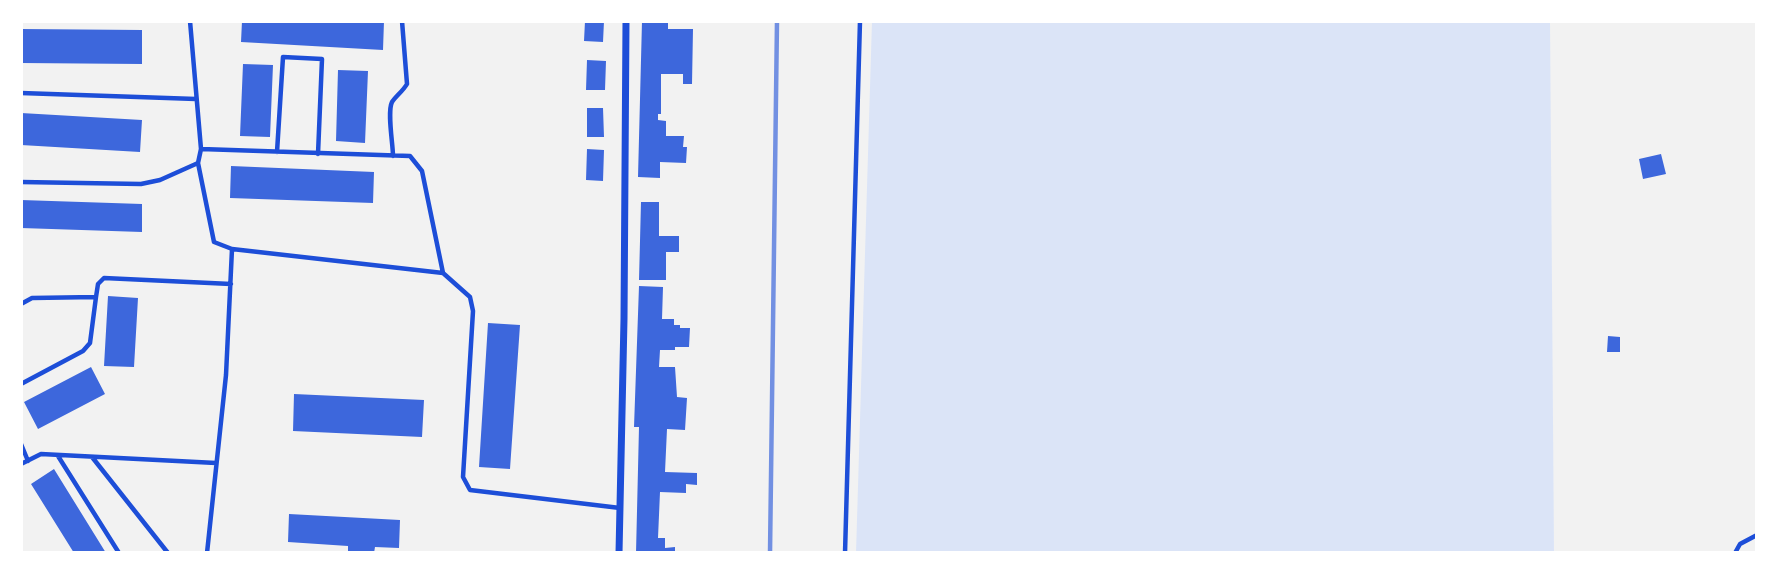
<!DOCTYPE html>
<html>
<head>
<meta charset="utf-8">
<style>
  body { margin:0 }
  #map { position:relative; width:1778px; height:574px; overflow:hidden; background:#f2f2f2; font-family:"Exo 2",sans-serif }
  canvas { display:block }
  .frame { position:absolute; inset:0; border:23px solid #fff; pointer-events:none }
</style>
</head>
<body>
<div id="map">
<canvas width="1778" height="574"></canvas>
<div class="frame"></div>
</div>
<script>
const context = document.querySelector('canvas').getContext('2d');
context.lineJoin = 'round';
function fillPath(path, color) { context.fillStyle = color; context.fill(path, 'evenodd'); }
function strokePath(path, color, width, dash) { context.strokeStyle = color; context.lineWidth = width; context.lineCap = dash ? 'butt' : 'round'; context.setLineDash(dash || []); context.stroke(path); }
const green = new Path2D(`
  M872,21H1550L1554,553H856Z`);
const building = new Path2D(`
  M242,21H384L383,50L241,42Z
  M585,21H604L603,42L584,41Z
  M642,21H668V29H693L692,84H683V74H661V114H658V120L666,121V136H684L683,147H687L686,163L660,162V178L638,177Z
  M21,29L142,30V64L21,63Z
  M587,60L606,61L605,90H586Z
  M243,64L273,65L270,137L240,136Z
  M338,70L368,71L365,143L336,141Z
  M587,108H603L604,137H587Z
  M21,113L142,120L140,152L21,145Z
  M587,149L604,150L603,181L586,180Z
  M1661,154L1666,174L1643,179L1639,159Z
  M231,166L374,172L373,203L230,198Z
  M21,200L142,204V232L21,228Z
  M641,202H659V236H679V252H666V280H639Z
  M639,286L663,287L662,319H674V325H680V328H690L689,347H675V350H660L659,367H675L677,397L687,398L685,430L667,429L665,472L697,473V485L686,484V493L660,492L658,538H665V548L675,547V553H636L639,427H634Z
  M108,296L138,298L134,367L104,366Z
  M488,323L520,325L510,469L479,467Z
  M1608,336L1620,337V352H1607Z
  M91,367L105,394L38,429L24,402Z
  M294,394L424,400L422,437L293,431Z
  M54,469L106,553H74L31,484Z
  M289,514L400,520L399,548L375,547L374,553H348V546L288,542Z`);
const service = new Path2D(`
  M190,21L201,149L198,163L214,242L232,249L226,375L207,553
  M21,93L196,99
  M201,149L410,156L422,171L443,273
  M277,152L283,57L322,59L318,154
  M393,156C393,144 387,112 392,102C396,96 403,91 407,84L402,21
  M21,182L141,184L160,180L198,163
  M232,249L443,273L470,297L473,311L463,477L470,490L620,508
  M96,297L98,284L104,278L231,284
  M21,304L32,298L96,297L90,343L83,351L21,384
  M21,444L28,461
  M58,456L119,553
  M92,457L168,553
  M21,464L41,454L216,463
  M845,553L860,21
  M1735,553L1740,544L1757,535`);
const minor = new Path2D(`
  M619,553L624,319L626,21`);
const rail = new Path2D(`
  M770,553L777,21`);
fillPath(green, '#dbe4f7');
fillPath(building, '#3d67dc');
strokePath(service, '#1d4ed8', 4.5);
strokePath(minor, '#1d4ed8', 7);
strokePath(rail, '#7290e2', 4.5);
</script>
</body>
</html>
